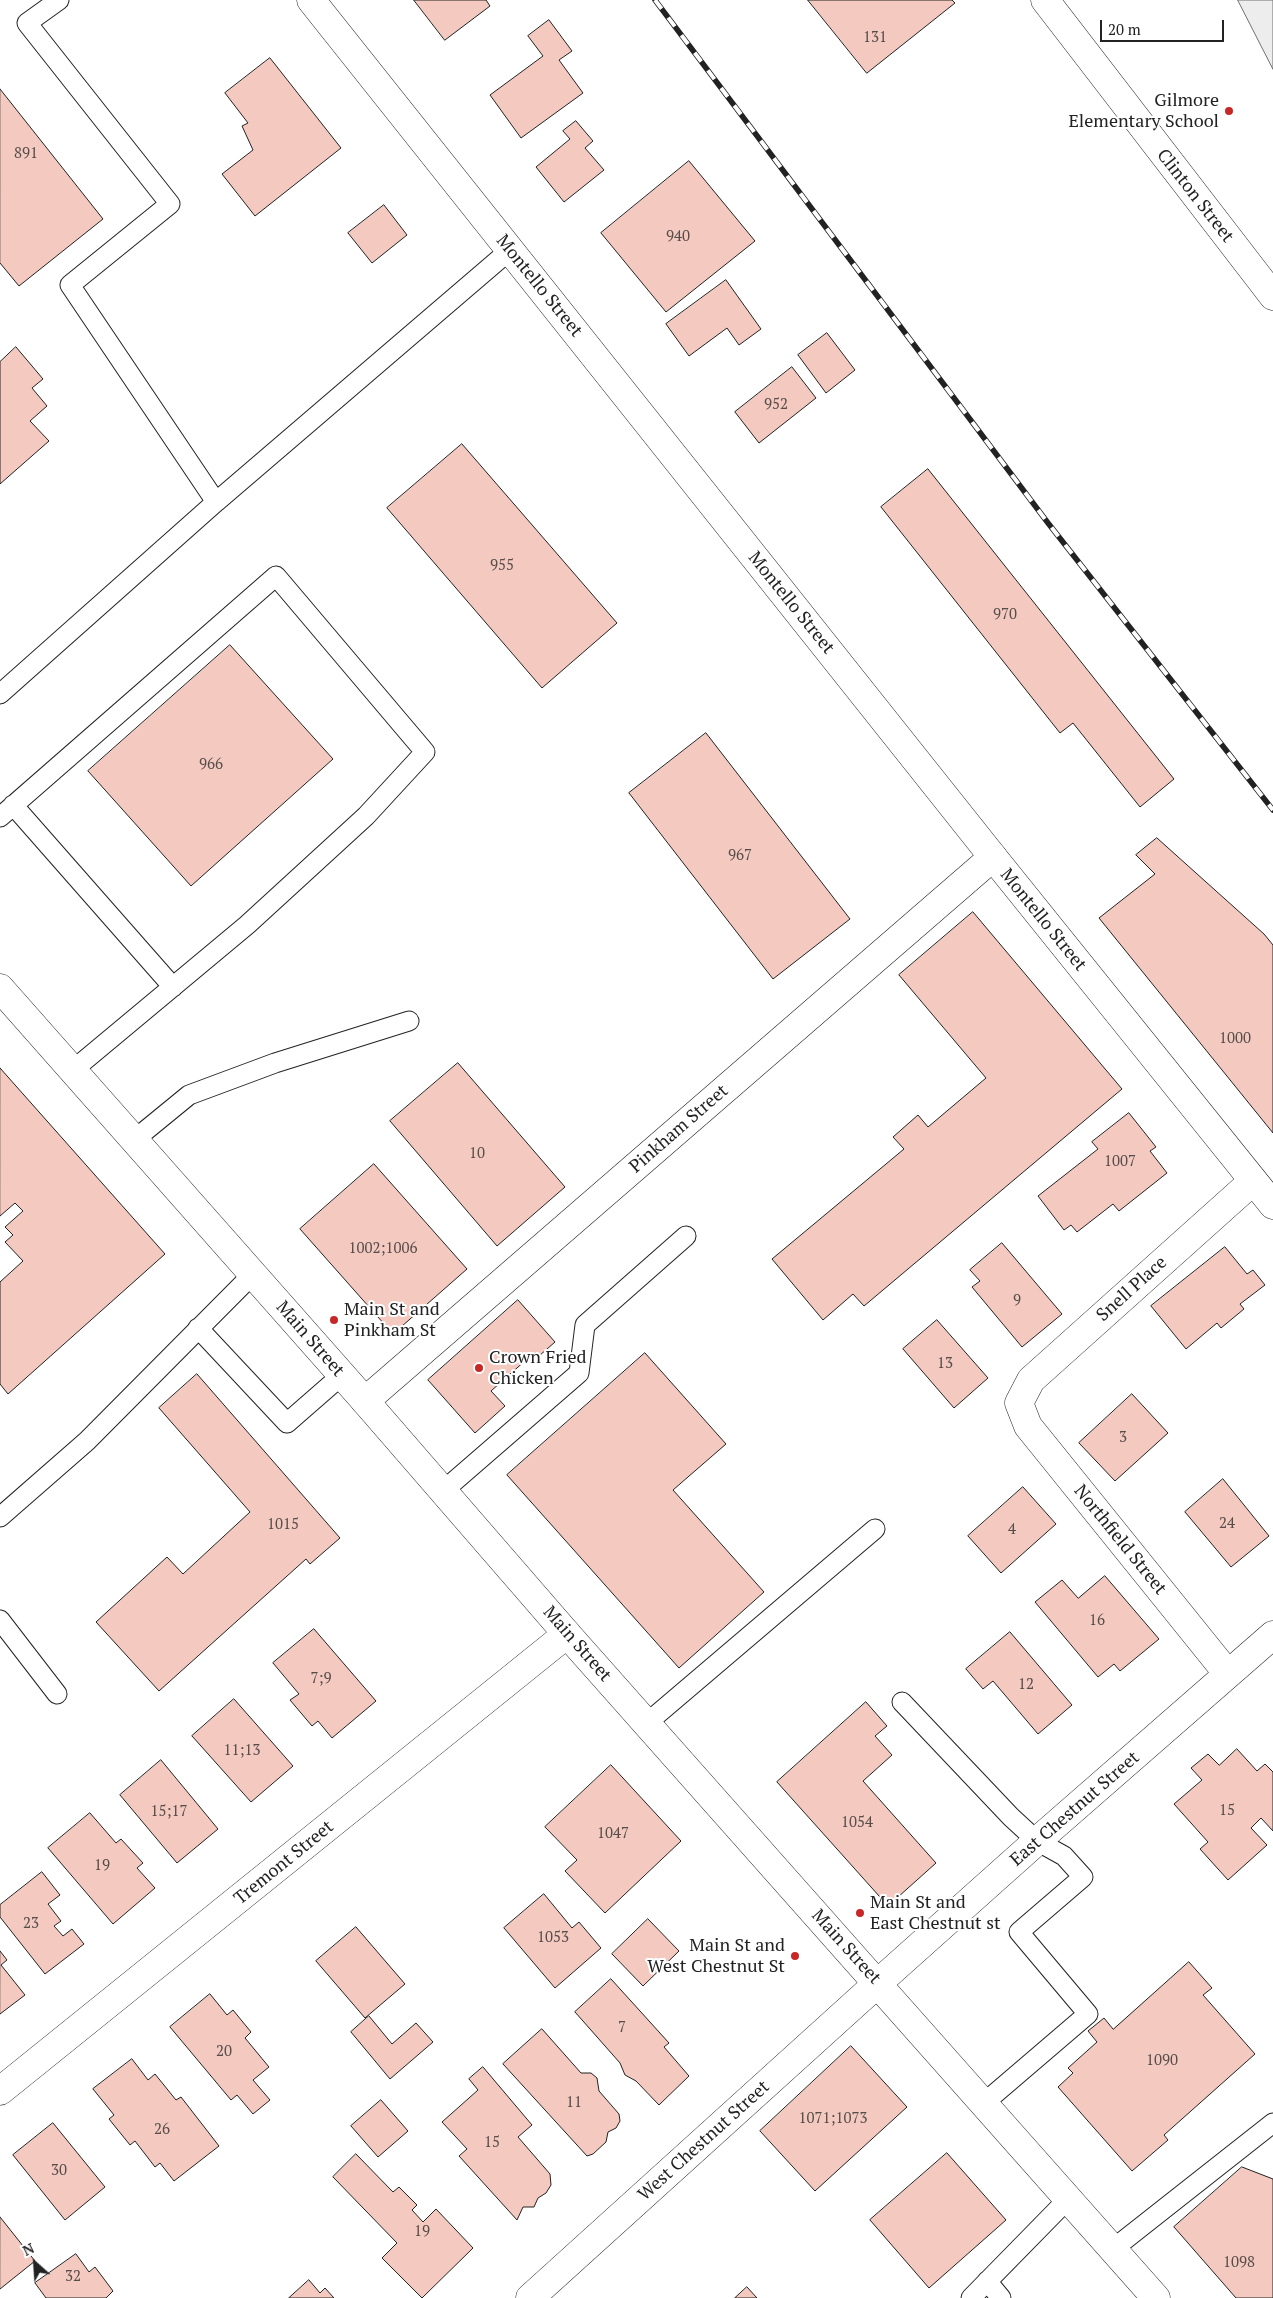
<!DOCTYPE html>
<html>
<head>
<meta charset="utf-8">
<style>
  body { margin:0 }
  #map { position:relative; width:1273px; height:2298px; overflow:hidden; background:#fff; font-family:"PT Serif",serif }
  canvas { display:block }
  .north { position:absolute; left:10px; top:2238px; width:50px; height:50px; -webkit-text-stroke:4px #fff; paint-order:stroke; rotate:334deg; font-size:14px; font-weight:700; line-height:20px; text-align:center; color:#222 }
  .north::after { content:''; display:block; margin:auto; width:18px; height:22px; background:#222; clip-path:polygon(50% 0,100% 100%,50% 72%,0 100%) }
  .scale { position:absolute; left:1100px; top:20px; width:124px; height:22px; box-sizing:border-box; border:2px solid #222; border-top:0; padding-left:6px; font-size:15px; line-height:18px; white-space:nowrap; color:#222; -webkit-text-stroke:4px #fff; paint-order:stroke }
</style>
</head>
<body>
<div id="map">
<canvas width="1273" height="2298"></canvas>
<div class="north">N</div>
<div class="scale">20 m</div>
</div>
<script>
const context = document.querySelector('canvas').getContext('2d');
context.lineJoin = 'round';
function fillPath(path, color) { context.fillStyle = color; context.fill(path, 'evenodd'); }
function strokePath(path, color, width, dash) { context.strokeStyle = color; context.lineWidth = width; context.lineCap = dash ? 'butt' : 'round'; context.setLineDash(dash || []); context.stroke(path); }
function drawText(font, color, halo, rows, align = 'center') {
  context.font = font + ' "PT Serif",serif'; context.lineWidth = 4; context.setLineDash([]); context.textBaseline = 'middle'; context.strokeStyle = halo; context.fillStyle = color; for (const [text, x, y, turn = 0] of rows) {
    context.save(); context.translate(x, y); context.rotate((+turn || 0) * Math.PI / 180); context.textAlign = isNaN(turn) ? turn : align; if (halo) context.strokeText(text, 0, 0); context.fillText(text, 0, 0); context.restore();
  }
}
const parking = new Path2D(`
  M1238,0H1273V69Z`);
const building = new Path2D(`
  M414,0H486L490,6L445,40Z
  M808,0H952L955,3L867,73Z
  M549,20L572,51L559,60L583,93L521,138L490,95L543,56L528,36Z
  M270,58L341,148L255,216L222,174L253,150L242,126L248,123L225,93Z
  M0,89L103,219L19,286L0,263Z
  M576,121L593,141L585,148L604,170L564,202L536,167L570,139L563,131Z
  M689,161L755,241L666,312L601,233Z
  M384,205L407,235L372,263L348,233Z
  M726,280L761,329L739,345L727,328L689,356L666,324Z
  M827,333L855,370L826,393L798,355Z
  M16,347L43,379L32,388L47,406L30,421L49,441L0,484V362Z
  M792,367L816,398L759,443L735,412Z
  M462,444L617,623L542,688L387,508Z
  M928,469L1174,779L1140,807L1073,723L1060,733L881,507Z
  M230,645L333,759L191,886L88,771Z
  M706,733L850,919L773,979L629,793Z
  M1157,838L1264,934L1273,945V1133L1099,918L1155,874L1136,855Z
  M973,912L1122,1089L864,1306L853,1294L823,1320L772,1259L904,1149L893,1137L918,1115L928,1127L986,1078L899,975Z
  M458,1063L565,1187L497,1246L390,1121Z
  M0,1068L165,1254L8,1394L0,1384V1282L23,1261L5,1242L13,1235L5,1227L23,1211L15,1203L0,1216Z
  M1129,1113L1156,1147L1150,1151L1167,1173L1119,1211L1113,1204L1077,1232L1071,1225L1064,1230L1038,1196L1098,1149L1092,1142Z
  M374,1164L467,1269L393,1334L300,1229Z
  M1002,1243L1062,1314L1022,1347L972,1287L980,1281L970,1270Z
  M1225,1247L1247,1274L1253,1270L1265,1285L1240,1304L1244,1309L1221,1328L1217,1323L1186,1349L1151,1306Z
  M518,1300L555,1342L539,1356L535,1352L491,1391L505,1406L475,1433L428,1380Z
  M937,1320L988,1378L954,1408L903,1349Z
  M645,1353L726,1444L673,1490L764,1592L679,1668L507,1475Z
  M197,1374L340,1538L310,1564L306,1559L159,1691L96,1622L167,1557L183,1574L250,1512L159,1408Z
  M1132,1394L1168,1433L1115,1481L1079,1443Z
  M1223,1479L1269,1536L1231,1567L1185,1512Z
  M1023,1487L1056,1524L1001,1573L968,1536Z
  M1105,1576L1159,1639L1120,1671L1114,1664L1098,1677L1035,1602L1062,1580L1078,1598Z
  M314,1629L376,1701L332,1738L318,1721L312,1726L290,1700L299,1694L273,1663Z
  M1010,1632L1072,1705L1038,1734L993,1681L983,1689L966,1669Z
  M234,1699L293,1766L251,1802L192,1736Z
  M866,1702L887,1726L875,1736L892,1755L863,1781L936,1863L888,1906L777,1782Z
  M1237,1749L1257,1771L1265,1764L1273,1772V1831L1261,1818L1251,1828L1267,1845L1228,1880L1200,1849L1208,1842L1174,1804L1202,1780L1191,1768L1208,1754L1219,1765Z
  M161,1760L218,1829L177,1863L120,1795Z
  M611,1765L681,1841L605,1913L565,1871L577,1860L545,1827Z
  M90,1813L116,1843L121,1839L143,1863L137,1868L155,1888L113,1924L48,1848Z
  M42,1872L60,1895L48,1904L61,1921L54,1926L63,1936L72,1929L84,1944L45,1974L0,1917V1905Z
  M544,1894L572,1928L579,1922L601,1948L555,1988L504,1928Z
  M648,1919L679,1951L643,1986L612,1954Z
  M356,1927L405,1984L365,2018L316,1961Z
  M0,1951L7,1960L1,1965L25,1995L0,2014Z
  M1189,1962L1212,1988L1203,1995L1255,2054L1164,2135L1168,2140L1132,2171L1058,2087L1073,2073L1068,2068L1097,2042L1088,2031L1104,2018L1113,2029Z
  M611,1979L669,2043L664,2047L689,2076L659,2105L636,2081L625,2075L620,2063L575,2012Z
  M210,1994L227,2015L233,2010L251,2032L245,2038L269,2067L253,2080L270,2100L253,2114L237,2095L231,2100L170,2027Z
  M369,2016L392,2044L416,2023L433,2042L390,2079L351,2032Z
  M542,2029L581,2073H591L597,2078L599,2091L619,2114L620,2121L616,2128L608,2132L606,2142L593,2154L587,2156L503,2064Z
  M851,2046L907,2107L815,2191L760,2131Z
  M132,2059L148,2080L155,2074L176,2100L181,2097L219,2146L174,2181L160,2163L155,2167L135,2141L130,2145L109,2119L114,2115L93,2089Z
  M483,2067L532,2125L518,2137L550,2174L551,2185L546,2193L538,2198L534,2207H523L517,2220L459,2156L467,2149L442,2122L478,2090L469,2079Z
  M381,2100L408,2131L378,2157L351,2126Z
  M53,2123L105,2187L65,2220L13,2155Z
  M947,2153L1006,2220L929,2288L870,2220Z
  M356,2154L393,2192L399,2187L417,2205L412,2210L423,2222L436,2209L473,2248L422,2298L382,2258L397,2243L333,2177Z
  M1242,2167L1273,2179V2298H1236L1174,2227Z
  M0,2217L35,2261L0,2289Z
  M76,2254L89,2272L95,2267L113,2291L106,2298H46L35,2283Z
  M309,2280L320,2293L325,2288L334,2298H289Z
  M747,2287L757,2298H735Z`);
const service = new Path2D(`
  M216,502L510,250
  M0,694L216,502L70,285L170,204L27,23L59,0
  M13,805L173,987
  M0,817L276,576L425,752L366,816L247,925L73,1070
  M134,1140L189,1095L275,1063L409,1021
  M198,1328L287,1423L342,1375
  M443,1491L579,1373L585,1325L686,1236
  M0,1517L87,1441L253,1274
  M0,1620L57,1694
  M902,1702L1011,1817L1037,1841L1064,1856L1083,1877L1019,1932L1088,2014L984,2103
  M647,1723L875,1529
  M1113,2249L1273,2123
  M987,2281L1001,2298
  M971,2298L1068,2199`);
const minor = new Path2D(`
  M1045,0L1273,296
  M365,1401L993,857
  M1228,1674L1028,1426L1019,1403L1031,1380L1253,1181
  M878,1983L1037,1841L1273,1635
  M0,2091L567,1634`);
const secondary = new Path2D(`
  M0,988L365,1401L567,1634L1156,2298
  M530,2298L878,1983`);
const primary = new Path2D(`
  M311,0L993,857L1273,1205`);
const rail = new Path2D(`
  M655,0L1048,523L1273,810`);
const markers = [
  [1229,111,5,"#c62828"],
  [334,1320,5,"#c62828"],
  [479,1368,5,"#c62828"],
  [860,1913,5,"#c62828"],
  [795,1956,5,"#c62828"]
];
const numberNames = [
  ["131",875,38],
  ["891",26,154],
  ["940",678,237],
  ["952",776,405],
  ["955",502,566],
  ["970",1005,615],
  ["966",211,765],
  ["967",740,856],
  ["1000",1235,1039],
  ["10",477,1154],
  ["1007",1120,1162],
  ["1002;1006",383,1249],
  ["9",1017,1301],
  ["13",945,1364],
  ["3",1123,1438],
  ["24",1227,1524],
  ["1015",283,1525],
  ["4",1012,1530],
  ["16",1097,1621],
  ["7;9",321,1679],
  ["12",1026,1685],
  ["11;13",242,1751],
  ["15",1227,1811],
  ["15;17",169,1812],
  ["1054",857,1823],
  ["1047",613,1834],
  ["19",102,1866],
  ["23",31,1924],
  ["1053",553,1938],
  ["7",622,2028],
  ["20",224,2052],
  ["1090",1162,2061],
  ["11",574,2103],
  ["1071;1073",833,2119],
  ["26",162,2130],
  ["15",492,2143],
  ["30",59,2171],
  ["19",422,2232],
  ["1098",1239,2263],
  ["32",73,2277]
];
const poiNames = [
  ["Gilmore",1219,101,"right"],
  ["Elementary School",1219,122,"right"],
  ["Main St and",344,1310],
  ["Pinkham St",344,1331],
  ["Crown Fried",489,1358],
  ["Chicken",489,1379],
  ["Main St and",870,1903],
  ["East Chestnut st",870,1924],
  ["Main St and",785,1946,"right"],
  ["West Chestnut St",785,1967,"right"]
];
const streetNames = [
  ["Clinton Street",1195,196,52],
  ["Montello Street",539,286,51],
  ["Montello Street",791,603,51],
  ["Montello Street",1043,920,51],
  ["Pinkham Street",679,1129,-41],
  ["Snell Place",1132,1289,-42],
  ["Main Street",310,1339,49],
  ["Northfield Street",1120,1540,51],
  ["Main Street",577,1644,49],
  ["East Chestnut Street",1075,1809,-41],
  ["Tremont Street",284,1863,-39],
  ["Main Street",846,1947,48],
  ["West Chestnut Street",704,2141,-42]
];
fillPath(parking, '#ededed');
strokePath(parking, '#6f6f6f', 1);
fillPath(building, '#f3c9c0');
strokePath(building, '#222', 1);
strokePath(service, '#222', 21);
strokePath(minor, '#222', 29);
strokePath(secondary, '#222', 29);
strokePath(primary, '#222', 29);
strokePath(service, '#fff', 19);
strokePath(minor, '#fff', 28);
strokePath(secondary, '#fff', 28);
strokePath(primary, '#fff', 28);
strokePath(rail, '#222', 5.5);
strokePath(rail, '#fff', 4, [11]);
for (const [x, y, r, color] of markers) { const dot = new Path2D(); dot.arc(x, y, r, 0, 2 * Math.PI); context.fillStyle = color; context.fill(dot); strokePath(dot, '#fff', 2); }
drawText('15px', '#564c4a', null, numberNames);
drawText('18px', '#222', '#fff', poiNames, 'left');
drawText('18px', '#222', '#fff', streetNames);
</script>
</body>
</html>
